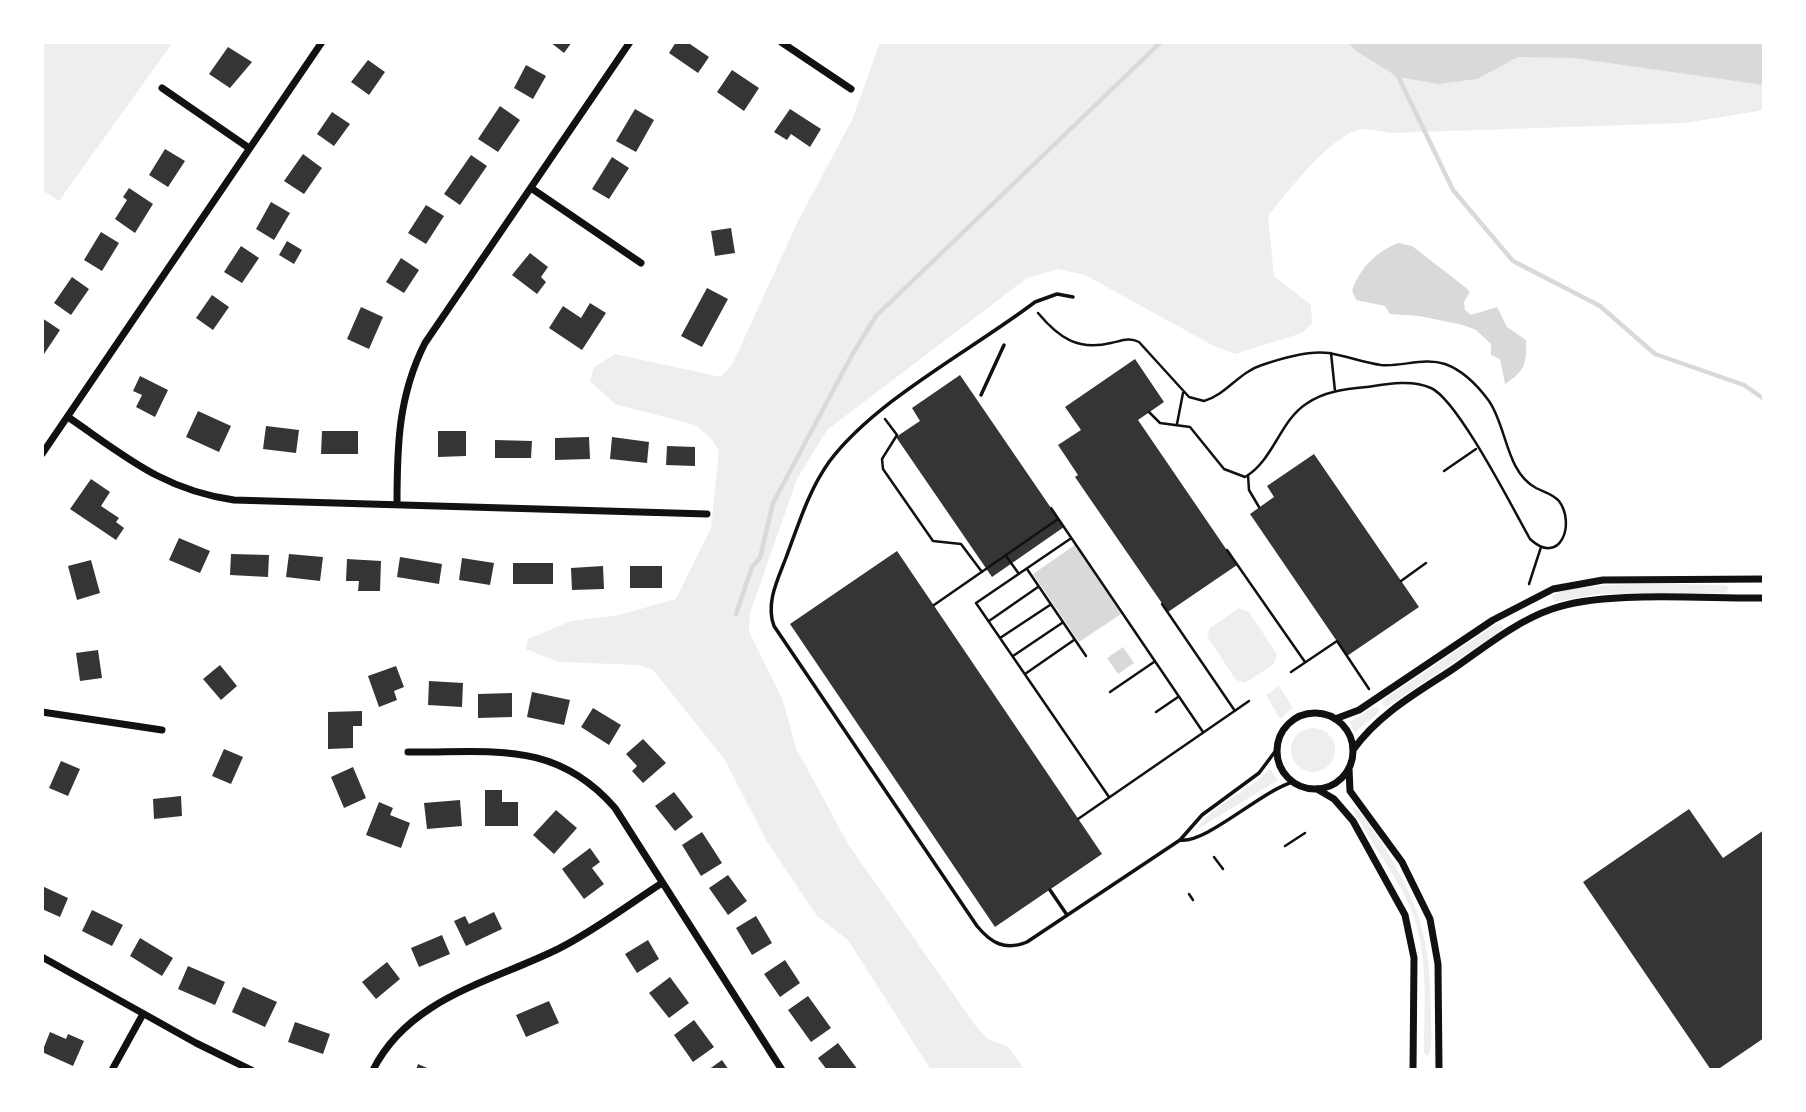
<!DOCTYPE html>
<html>
<head>
<meta charset="utf-8">
<style>
  body { margin:0 }
  #map { position:relative; width:1806px; height:1112px; overflow:hidden; background:#fff; font-family:"Roboto Condensed",sans-serif }
  canvas { display:block }
  .frame { position:absolute; inset:0; border:44px solid #fff; pointer-events:none }
</style>
</head>
<body>
<div id="map">
<canvas width="1806" height="1112"></canvas>
<div class="frame"></div>
</div>
<script>
const context = document.querySelector('canvas').getContext('2d');
context.lineJoin = 'round';
function fillPath(path, color) { context.fillStyle = color; context.fill(path, 'evenodd'); }
function strokePath(path, color, width, dash) { context.strokeStyle = color; context.lineWidth = width; context.lineCap = dash ? 'butt' : 'round'; context.setLineDash(dash || []); context.stroke(path); }
const green = new Path2D(`
  M42,42H173L59,201L42,190Z
  M880,42H1764V110L1685,123L1391,133C1383,132 1373,129 1364,129C1333,131 1287,193 1268,216L1274,276L1311,305L1312,323L1302,333L1235,354L1214,346L1085,275L1058,269L1027,278L827,430L797,479L750,613L749,631L783,701L796,748L848,844L975,1025L988,1039L1008,1047L1025,1070H931L848,940L817,916L766,840L725,760L653,670L640,665L559,662L526,649L528,639L571,621L619,615L676,599L711,528L719,451L710,437L695,425L615,404L590,381L594,367L615,354L721,377L732,365L798,221L852,120Z
  M1723,585L1729,587L1726,593L1596,594L1556,602L1551,597C1570,579 1693,585 1723,585Z
  M1239,608L1249,612L1277,654L1274,664L1245,683L1236,680L1207,636L1210,628Z
  M1498,623L1503,625L1502,630L1388,706L1382,705L1383,700Z
  M1279,686L1293,708L1280,719L1266,695Z
  M1374,707L1379,709L1378,713L1355,732L1350,722Z
  M1291 750a22 22 0 1 1 44 0a22 22 0 1 1-44 0Z
  M1270,769L1278,780L1196,830C1211,805 1250,791 1270,769Z
  M1352,807C1362,811 1373,829 1379,839C1421,904 1431,942 1431,1018C1431,1030 1433,1046 1428,1056L1424,1052C1424,1005 1429,954 1411,909C1396,873 1369,842 1352,807Z`);
const water = new Path2D(`
  M1348,42H1764V85L1574,58L1518,57L1477,79L1438,84L1398,77L1356,51Z
  M1398,243L1412,246L1465,287L1470,292L1464,302L1465,310L1471,315L1497,307L1507,327L1526,340C1527,364 1525,371 1505,384L1500,359L1491,355V344L1476,330L1463,325L1419,316L1390,314L1385,306L1356,300L1352,290C1360,268 1376,252 1398,243Z
  M1075,545L1121,614L1079,642L1033,574Z
  M1123,647L1134,663L1118,674L1107,658Z`);
const stream = new Path2D(`
  M1396,72L1453,190L1513,261L1600,306L1655,354L1744,385L1764,399
  M736,614L752,567L760,558L773,503L852,355L876,316L1161,42`);
const building = new Path2D(`
  M550,42H572L564,53Z
  M676,42H687L709,57L698,73L669,53Z
  M228,47L252,62L230,88L209,74Z
  M368,60L385,72L369,95L351,82Z
  M526,65L546,76L533,99L514,88Z
  M732,70L759,88L744,111L717,92Z
  M500,106L520,120L498,152L478,139Z
  M635,109L654,120L636,152L616,141Z
  M790,109L821,129L810,147L791,134L787,140L774,132Z
  M332,112L350,124L334,146L317,134Z
  M165,149L185,161L168,187L149,175Z
  M303,154L322,168L304,194L284,181Z
  M471,155L487,166L460,205L444,194Z
  M612,157L629,168L609,199L592,189Z
  M129,188L153,204L135,233L115,219L127,200L123,197Z
  M271,202L290,213L274,240L256,229Z
  M426,205L444,216L426,244L408,233Z
  M731,228L735,253L715,256L711,231Z
  M101,232L119,243L102,271L84,260Z
  M287,241L302,250L294,264L279,255Z
  M241,246L259,258L242,283L224,272Z
  M530,253L548,267L541,277L546,282L537,294L512,275Z
  M401,258L419,270L404,293L386,282Z
  M72,277L89,289L71,315L54,303Z
  M707,288L728,299L702,347L681,336Z
  M212,295L229,307L213,330L196,318Z
  M590,303L606,313L582,350L549,328L563,306L581,318Z
  M361,307L383,317L369,349L347,339Z
  M42,318L60,330L42,357Z
  M1135,359L1164,402L1138,420L1237,565L1168,612L1075,477L1078,475L1058,445L1081,430L1065,407Z
  M960,375L1064,527L992,577L896,437L920,421L912,408Z
  M140,376L168,390L155,417L136,407L142,395L133,391Z
  M198,411L231,426L219,452L186,437Z
  M266,426L299,430L296,453L263,449Z
  M322,431H358V454H321Z
  M438,431H466V456L438,457Z
  M589,437L590,459L555,460V438Z
  M612,437L649,442L647,463L610,459Z
  M495,440L532,441L531,458H495Z
  M667,446L695,447V466L666,465Z
  M1314,454L1419,607L1347,656L1250,514L1274,497L1267,486Z
  M91,479L110,492L101,506L119,518L116,522L124,528L116,540L70,509Z
  M179,538L210,551L200,573L169,560Z
  M897,551L1102,854L995,927L790,624Z
  M231,554L269,555L268,577L230,575Z
  M289,554L323,557L320,581L286,577Z
  M400,557L442,564L439,584L397,577Z
  M462,558L494,563L490,585L459,580Z
  M347,559L381,561L380,591H358L359,581H346Z
  M91,560L100,593L77,600L68,566Z
  M513,563H553V584H513Z
  M603,566L604,589L572,590L571,568Z
  M630,566H662V588H630Z
  M98,650L102,678L80,681L76,653Z
  M220,665L237,686L221,700L203,679Z
  M396,666L404,687L394,691L397,700L379,707L368,676Z
  M429,681L463,683L462,707L428,705Z
  M532,692L570,700L564,725L527,717Z
  M512,693V717L478,718V694Z
  M593,708L621,725L609,745L581,727Z
  M362,711V726H353V748L328,749V712Z
  M643,739L666,763L643,783L632,771L637,766L626,754Z
  M224,749L243,757L231,784L212,776Z
  M61,761L80,769L68,796L49,788Z
  M353,767L366,798L344,808L331,777Z
  M485,790H502V802H518V826H485Z
  M674,792L693,817L675,831L655,806Z
  M181,796L182,816L154,819L153,799Z
  M460,800L462,826L427,829L424,803Z
  M379,802L393,808L390,815L410,823L401,848L366,835Z
  M1689,809L1723,858L1764,830V1038L1717,1070H1711L1583,882Z
  M556,810L577,828L554,854L533,835Z
  M702,832L722,863L701,876L682,845Z
  M590,848L600,862L592,868L604,884L584,899L562,869Z
  M728,875L747,901L728,915L709,888Z
  M42,886L68,898L60,917L42,909Z
  M92,910L123,925L112,946L82,931Z
  M494,912L502,929L466,946L454,921L465,916L469,924Z
  M756,916L772,943L752,955L736,928Z
  M442,935L450,954L419,967L411,948Z
  M140,938L173,958L162,976L130,956Z
  M648,940L659,959L637,973L625,954Z
  M785,960L800,983L780,997L764,974Z
  M387,962L400,979L376,999L362,982Z
  M188,966L225,982L215,1005L178,989Z
  M670,977L689,1003L669,1018L649,993Z
  M243,987L277,1002L265,1027L232,1012Z
  M808,996L831,1028L811,1042L788,1010Z
  M549,1001L559,1023L526,1037L516,1015Z
  M694,1020L714,1047L693,1062L674,1035Z
  M295,1022L330,1034L323,1054L288,1042Z
  M50,1032L66,1039L68,1034L84,1041L73,1066L42,1052Z
  M838,1043L858,1070H827L818,1058Z
  M722,1060L729,1070H708Z
  M418,1064L432,1070H416Z`);
const path = new Path2D(`
  M1038,313C1059,338 1078,351 1111,343C1121,341 1129,337 1139,342L1189,397L1204,401C1226,395 1239,372 1262,365C1282,358 1308,350 1329,353C1347,356 1364,363 1381,365C1402,367 1424,357 1445,364C1462,370 1478,386 1489,401C1507,427 1506,472 1536,488C1544,492 1553,494 1559,501C1576,524 1560,567 1530,539C1513,509 1458,400 1431,388C1412,379 1386,384 1367,387C1346,389 1324,391 1306,404C1280,421 1273,461 1245,477L1224,469L1190,427L1160,423L1149,412
  M1331,353L1335,391
  M885,419L897,435L882,459L883,469L933,541L961,544L982,572
  M1177,424L1183,393
  M1444,471L1476,449
  M1248,475L1249,490L1259,507
  M1051,508L1203,732
  M1070,539L976,603L1109,797
  M1227,550L1305,662
  M1006,556L1019,574
  M1027,569L1086,656
  M1401,581L1426,563
  M1529,584L1541,547
  M1162,604L1235,711
  M934,605L1058,519
  M989,621L1038,587
  M1000,638L1050,605
  M1013,656L1062,623
  M1291,672L1337,641L1369,689
  M1025,674L1074,640
  M1110,692L1154,662
  M1156,712L1178,697
  M1078,819L1249,701
  M1285,846L1305,833
  M1214,857L1223,869
  M1189,894L1193,900`);
const service = new Path2D(`
  M1073,297L1057,294L1035,302C972,350 875,400 829,462C809,490 799,523 787,555C779,577 765,602 774,626L977,926C991,943 1005,951 1027,942L1180,840L1202,815L1259,773L1277,749
  M981,395L1004,345
  M1180,840C1206,844 1261,791 1293,782
  M1050,890L1067,915`);
const minor = new Path2D(`
  M781,42L851,89
  M162,88L249,148
  M531,188L641,263
  M68,417C125,456 163,490 234,500L707,514
  M42,454L322,42
  M397,505C397,447 398,396 425,343L630,42
  M42,712L162,730
  M1277 751a38 38 0 1 1 76 0a38 38 0 1 1-76 0Z
  M1335,719L1359,710L1493,620L1553,589L1603,580L1764,579
  M1353,750C1377,716 1413,695 1447,673C1480,651 1514,622 1552,609C1603,590 1706,599 1764,598
  M408,752C491,753 555,739 615,808L782,1070
  M1349,768L1350,791L1402,862L1430,919L1438,964L1439,1070
  M1317,789L1334,799L1353,821L1405,915L1414,958L1413,1070
  M42,957L196,1043L251,1070
  M112,1070L143,1014
  M373,1070C409,998 491,982 558,949C594,931 628,905 662,883`);
fillPath(green, '#eee');
fillPath(water, '#d9d9d9');
strokePath(stream, '#d9d9d9', 4.5);
fillPath(building, '#353535');
strokePath(path, '#111', 2.5);
strokePath(service, '#111', 3.5);
strokePath(minor, '#111', 7);
</script>
</body>
</html>
